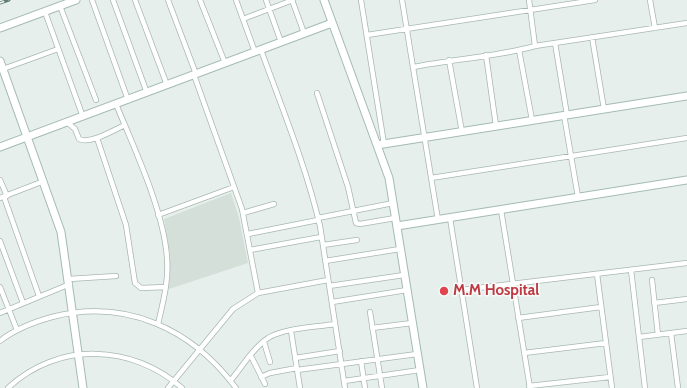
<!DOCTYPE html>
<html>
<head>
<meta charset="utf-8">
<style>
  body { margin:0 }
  canvas { display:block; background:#e6efeb }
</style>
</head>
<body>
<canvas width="687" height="388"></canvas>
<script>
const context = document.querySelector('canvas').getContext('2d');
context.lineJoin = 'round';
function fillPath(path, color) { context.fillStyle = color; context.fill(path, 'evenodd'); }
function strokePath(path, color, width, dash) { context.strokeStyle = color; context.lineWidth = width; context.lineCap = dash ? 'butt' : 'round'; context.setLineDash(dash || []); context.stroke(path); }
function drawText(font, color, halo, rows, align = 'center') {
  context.font = font + ' Cabin,sans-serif'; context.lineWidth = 3; context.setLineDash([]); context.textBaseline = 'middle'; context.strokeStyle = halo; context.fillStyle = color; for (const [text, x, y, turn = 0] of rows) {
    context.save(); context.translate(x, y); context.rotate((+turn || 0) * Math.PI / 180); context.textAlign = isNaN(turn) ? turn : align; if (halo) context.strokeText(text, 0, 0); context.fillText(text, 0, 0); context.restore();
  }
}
const built = new Path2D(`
  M231,193L239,218L248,263L169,289L170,253L164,219Z`);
const street = new Path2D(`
  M92,0L128,100
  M113,0L147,93
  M135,0L167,85
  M168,0L196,74
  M200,0L225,63
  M236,0L255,52
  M266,0L281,42
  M292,0L304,33
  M361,0L384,144
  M402,0L438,220
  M529,0L535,46
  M650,0L655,28
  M60,6L96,100
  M45,12L83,117
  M243,19L293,0
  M367,35L595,0
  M592,37L604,109
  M555,43L567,115
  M261,50C282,108 306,166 320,226L345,388
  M519,50L532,120
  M486,55L496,126
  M449,60L462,132
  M414,67C454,59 496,57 535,46L687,23
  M3,69L58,49
  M194,75L242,209L258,293
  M317,93L348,187L356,223L360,224L395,218
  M116,104C134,148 164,211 167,258C169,281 163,302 158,324
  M564,115L578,197
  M68,123L75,129L79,139C89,145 114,130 125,125
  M97,138L126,225L135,283L141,288L166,287
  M431,178L687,138
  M0,180L7,196
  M4,197L39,296
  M0,198L44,181
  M501,210L530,388
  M243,213L274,204
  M158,215L234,187
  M318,218L393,203
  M450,218L477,388
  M248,234L318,220
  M0,241L23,303
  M323,245L357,240
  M250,250L321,237
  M325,261L400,249
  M631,270L645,388
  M597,274L612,388
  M69,279L116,276
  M652,280L658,335
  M329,286L404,275
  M0,287L17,330L15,331
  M461,290L687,263
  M332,302L407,290
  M654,303L687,299
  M370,312L382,388
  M0,313L70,284
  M518,318L601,307
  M372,328L412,323
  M291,331L300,388
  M671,333L678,388
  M639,337L687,331
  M0,341C15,329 34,322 52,317C126,298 192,329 236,388
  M264,342L270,362
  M524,353L606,343
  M251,356L265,384
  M295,358L340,351
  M361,361L365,388
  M297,370L417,354
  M261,377L270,373L297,368
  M231,380C242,367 253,348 268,338C284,328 316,327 335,324
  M344,381L420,370
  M529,386L610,377
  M8,388C58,341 132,344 182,388
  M168,388L233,309L258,293L328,280`);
const secondary = new Path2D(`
  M324,0L389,178L423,388
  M0,28L76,0
  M0,61L61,232L83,388
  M377,145L687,96
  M0,147L332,23
  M397,226L687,180`);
const rail = new Path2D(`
  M0,3L9,0`);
const markers = [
  [444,291,5,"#e0444e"]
];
const healthNames = [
  ["M.M Hospital",453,291]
];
fillPath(built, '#d4dfda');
strokePath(street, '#a8b8b2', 6);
strokePath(secondary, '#a4bbb3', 9);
strokePath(street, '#fff', 4.5);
strokePath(secondary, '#fff', 7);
strokePath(rail, '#5f7d75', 3);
strokePath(rail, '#f7fbf9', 1.5, [4.5]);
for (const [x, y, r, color] of markers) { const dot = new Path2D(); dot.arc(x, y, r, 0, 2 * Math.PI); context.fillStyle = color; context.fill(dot); strokePath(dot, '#f7fbf9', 1.5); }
drawText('bold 15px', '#be3a42', '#f7fbf9', healthNames, 'left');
</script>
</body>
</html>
